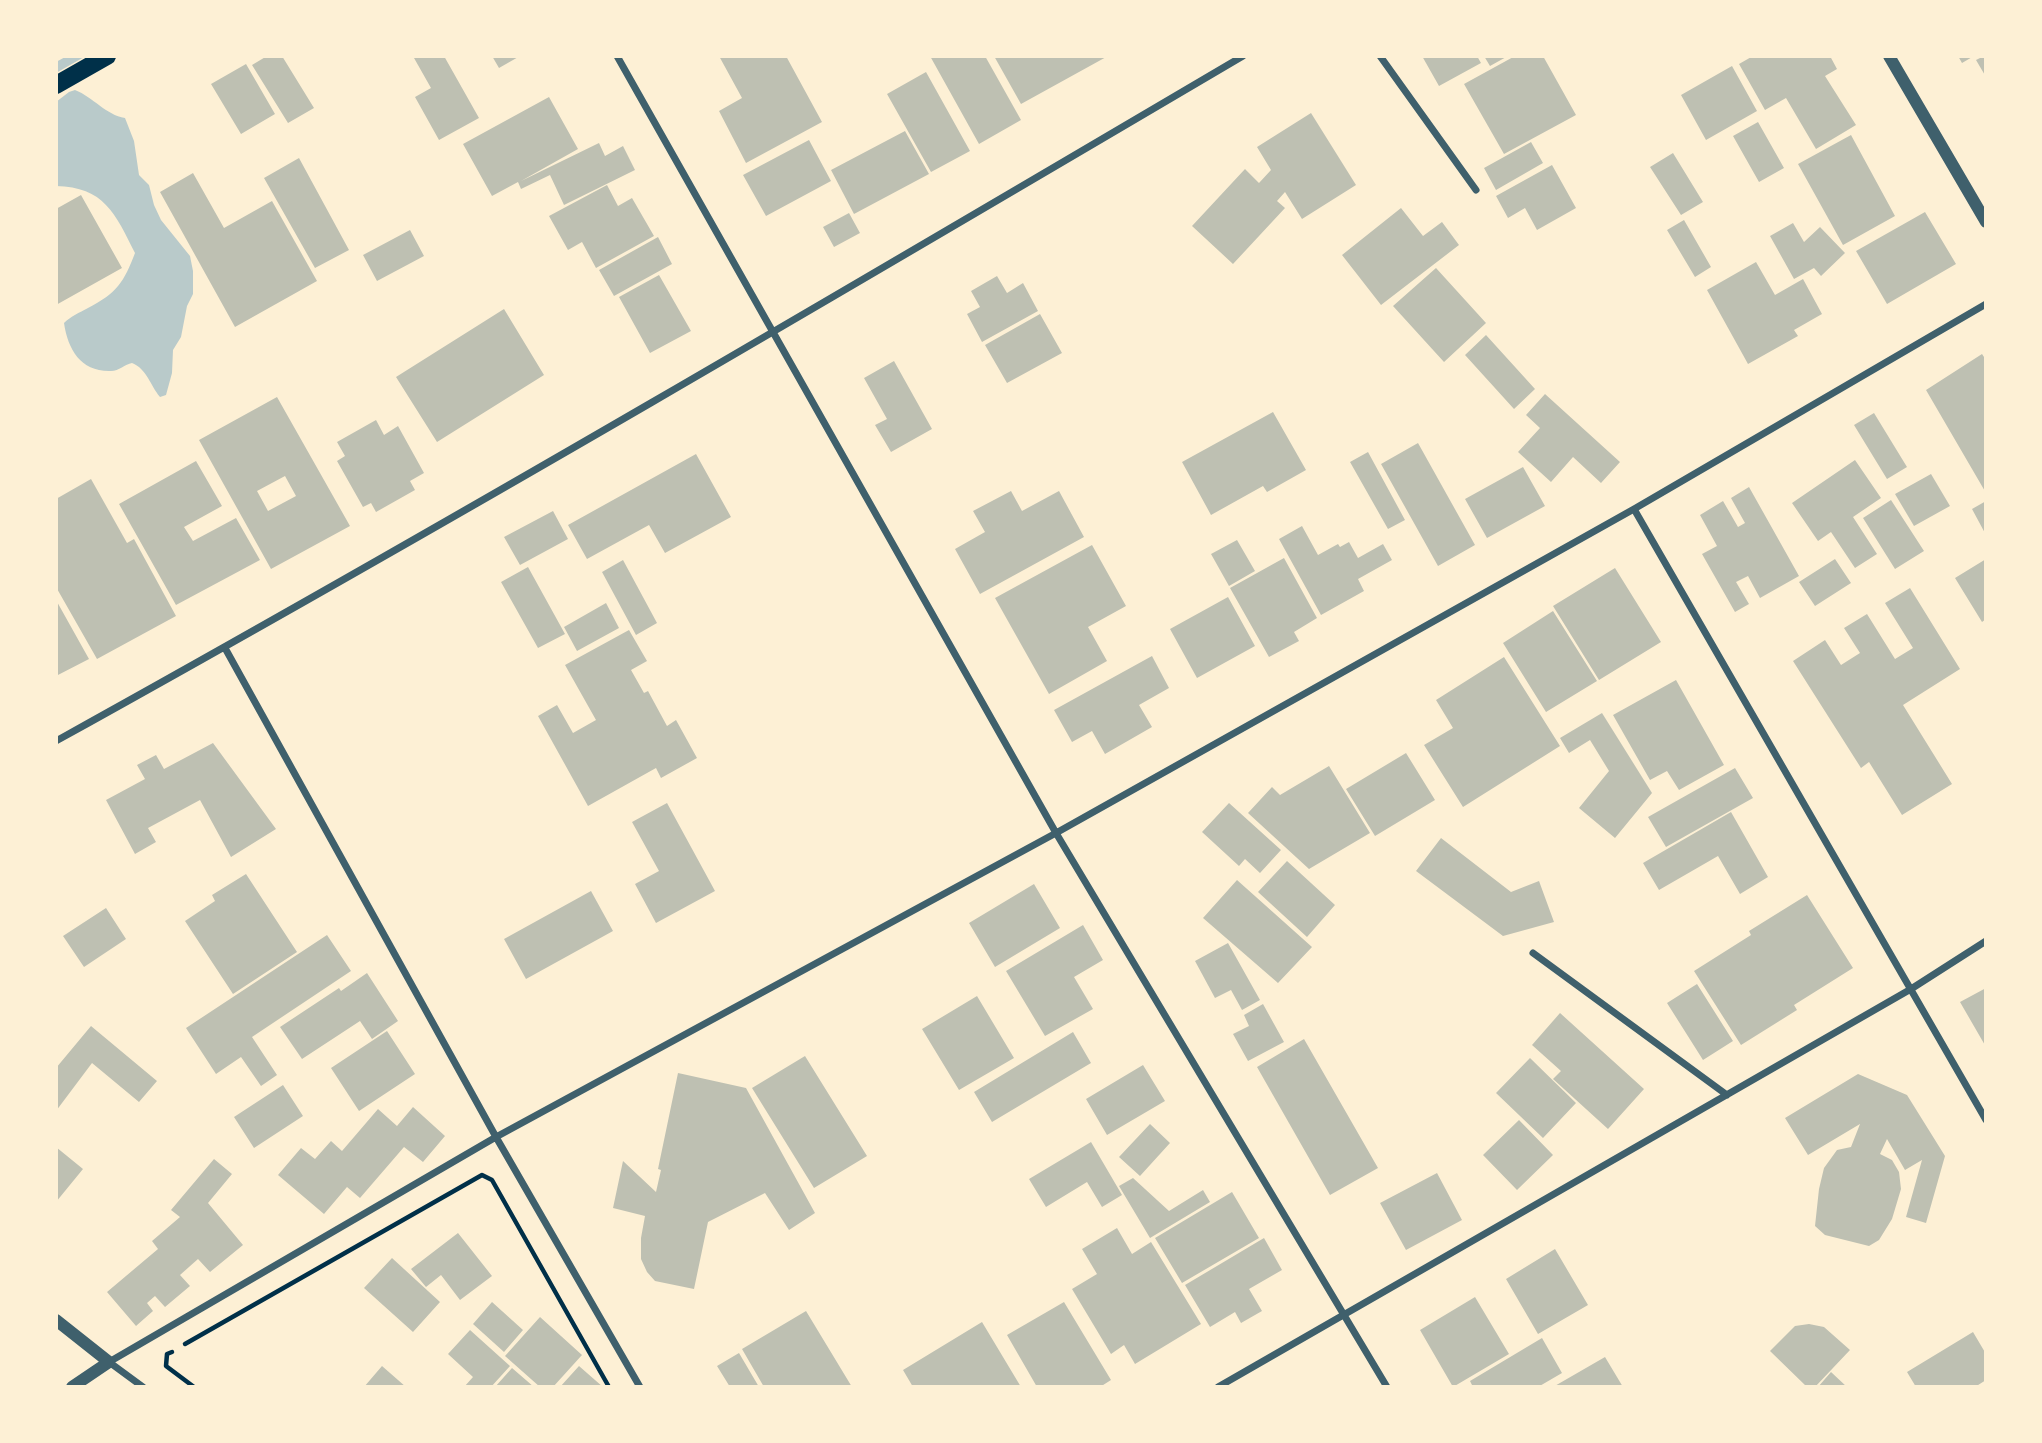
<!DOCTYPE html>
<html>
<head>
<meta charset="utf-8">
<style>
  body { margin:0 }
  #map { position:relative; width:2042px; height:1443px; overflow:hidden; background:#fdf0d5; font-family:"Alegreya Sans",sans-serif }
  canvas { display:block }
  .frame { position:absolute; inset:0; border:58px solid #fdf0d5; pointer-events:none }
</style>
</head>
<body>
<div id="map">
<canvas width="2042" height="1443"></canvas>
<div class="frame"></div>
</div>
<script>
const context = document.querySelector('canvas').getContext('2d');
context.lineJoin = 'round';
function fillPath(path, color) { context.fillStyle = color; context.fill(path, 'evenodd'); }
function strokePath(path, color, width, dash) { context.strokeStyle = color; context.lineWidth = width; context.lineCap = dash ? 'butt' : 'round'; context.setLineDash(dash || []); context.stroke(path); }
const green = new Path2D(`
  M67,56H86L56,73V62Z
  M75,90C93,97 106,115 125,118L134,141L139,175L149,185L154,205L161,220L190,256L193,271V294L187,306L181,337L173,350L172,373L166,395L160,397C150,385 147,369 132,363C125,364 119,371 111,371C81,372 68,350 64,323C71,316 79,313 88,308C117,293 124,282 135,253C115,213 104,187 56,186V102L69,92Z`);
const building = new Path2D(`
  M267,56H282L314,108L288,123L252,65Z
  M418,56H444L479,118L439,140L415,97L431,88L414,58Z
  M492,56H520L499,68Z
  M719,56H786L822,122L746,163L719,111L742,98Z
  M930,56H985L1021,120L979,144Z
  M994,56H1108L1021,104Z
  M1422,56H1477L1481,63L1439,86Z
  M1484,56H1508L1490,66Z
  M1515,56H1543L1576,115L1504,154L1464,84Z
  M1753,56H1830L1837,69L1825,76L1856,125L1816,149L1786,98L1765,110L1739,64Z
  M1958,56H1974L1962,63Z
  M1984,56H1986V77L1976,60Z
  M246,64L275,114L241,134L211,84Z
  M1732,66L1757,111L1706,140L1681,95Z
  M926,72L970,151L931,172L887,94Z
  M549,97L578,149L521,181L599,143L605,156L623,146L635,170L564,205L550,175L521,189L518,182L492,196L463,144Z
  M1311,113L1356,185L1302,219L1285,192L1277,201L1285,208L1233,264L1192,226L1245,169L1259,183L1271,170L1257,147Z
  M1758,122L1784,168L1759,182L1733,136Z
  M905,131L929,174L854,214L831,170Z
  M1851,135L1895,216L1843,245L1798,164Z
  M809,140L831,181L766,216L743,175Z
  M1531,142L1543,163L1496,190L1484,168Z
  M1673,153L1703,202L1681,215L1650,167Z
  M299,158L349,250L315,268L264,178Z
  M1552,165L1576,208L1537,230L1525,208L1508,218L1496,196Z
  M193,173L224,228L272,201L317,281L235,327L160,192Z
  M607,185L618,206L632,198L654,236L596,268L582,242L568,250L549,216Z
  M81,195L122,268L56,305V209Z
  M1401,208L1423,236L1442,222L1459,245L1381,305L1342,255Z
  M1925,212L1956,264L1887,304L1856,251Z
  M849,213L860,233L834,247L823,227Z
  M1684,220L1711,267L1695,277L1667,230Z
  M1793,223L1804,242L1820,227L1845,253L1821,276L1814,268L1794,279L1770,236Z
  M410,230L424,256L377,281L363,255Z
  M658,237L672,264L614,296L599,270Z
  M1756,262L1775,295L1803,279L1822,314L1794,330L1798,336L1748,364L1707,290Z
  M1436,268L1486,323L1444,362L1393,306Z
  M659,275L691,331L650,353L619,297Z
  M997,276L1007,293L1023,283L1038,311L982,342L967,314L980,307L971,291Z
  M504,309L544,375L437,442L396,377Z
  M1040,314L1062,353L1007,383L985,345Z
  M1486,335L1535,389L1514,409L1465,355Z
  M1982,354L1986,360V493L1926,390Z
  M894,361L932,429L891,452L875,425L887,419L864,378Z
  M1545,394L1620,462L1601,483L1573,457L1551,482L1518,452L1540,428L1526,415Z
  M277,397L350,526L271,569L199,440ZM285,476L296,496L268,511L257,491Z
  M1273,412L1306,470L1267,492L1263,486L1211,515L1182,462Z
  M1874,413L1907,467L1887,479L1854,425Z
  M376,420L384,435L398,426L424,473L410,481L415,490L376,512L371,503L363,507L337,461L345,456L337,442Z
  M1418,443L1475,545L1438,566L1381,464Z
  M1368,452L1405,520L1388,529L1350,462Z
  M696,454L731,517L665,553L649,525L587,559L568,525Z
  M1855,460L1881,498L1853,517L1877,554L1855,568L1831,532L1818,541L1792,503Z
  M196,461L222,506L184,527L193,541L236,518L260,560L176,605L119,504Z
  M1523,467L1545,506L1487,538L1465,499Z
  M1931,474L1950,506L1914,526L1895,494Z
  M91,479L127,543L134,539L176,616L97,659L56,587V499Z
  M1749,487L1799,576L1760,598L1748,576L1736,582L1749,604L1735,612L1702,554L1717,546L1700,515L1723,501L1738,527L1745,523L1731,498Z
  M1011,491L1022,511L1059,491L1084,537L980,594L955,549L985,532L973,511Z
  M1891,500L1924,551L1895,569L1863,518Z
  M1986,501V535L1972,509Z
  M553,511L568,539L520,565L504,537Z
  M1302,526L1318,555L1338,544L1340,547L1349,542L1358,558L1383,544L1392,560L1358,579L1364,591L1321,615L1279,539Z
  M1237,540L1255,571L1229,586L1211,554Z
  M1092,545L1126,606L1088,627L1107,661L1049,694L995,598Z
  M1284,558L1317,618L1294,632L1299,641L1269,657L1230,588Z
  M1835,559L1851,583L1815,606L1799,582Z
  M1986,559V619L1982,622L1955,578Z
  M623,560L657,623L636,635L602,572Z
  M528,567L565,634L538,648L501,582Z
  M1615,568L1661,642L1599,680L1553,606Z
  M1910,588L1960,669L1903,705L1952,784L1902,815L1869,762L1861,768L1793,661L1825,640L1841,665L1860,653L1844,628L1867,614L1895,659L1913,648L1885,603Z
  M1228,597L1255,646L1197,678L1170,629Z
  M56,600L89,659L56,676Z
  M606,603L619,628L577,651L564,627Z
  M1553,611L1597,681L1546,712L1503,643Z
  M629,630L647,661L631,670L644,693L648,691L667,726L676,720L697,758L661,778L656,768L588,806L538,716L557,705L573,733L596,720L565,665Z
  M1152,656L1169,688L1139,705L1152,727L1105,754L1092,731L1072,742L1054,710Z
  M1504,657L1560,746L1463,807L1424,745L1453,728L1436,700Z
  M1676,680L1724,765L1679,790L1667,771L1650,780L1613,715Z
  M1602,713L1652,793L1615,838L1579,808L1609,771L1590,740L1569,753L1560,738Z
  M213,743L276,829L231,857L200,800L148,828L156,842L135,854L106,800L145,779L137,765L156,755L164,769Z
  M1406,753L1435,800L1375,836L1346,789Z
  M1329,766L1370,833L1309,869L1248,813L1272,787L1280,795Z
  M1735,768L1753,798L1666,847L1648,817Z
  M667,803L715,891L656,923L635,884L659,871L632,822Z
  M1229,803L1281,850L1260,873L1245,859L1239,866L1202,832Z
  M1731,812L1768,877L1740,894L1718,856L1659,890L1643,863Z
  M1441,838L1511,892L1539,881L1554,922L1503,936L1416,871Z
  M1287,861L1335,905L1307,937L1258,892Z
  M246,874L297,952L233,994L185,921L215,901L212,895Z
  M1237,880L1312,947L1278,983L1203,918Z
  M1034,884L1060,928L995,967L969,923Z
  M591,891L613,931L526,979L504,939Z
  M1807,895L1853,968L1794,1005L1797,1010L1741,1045L1694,971L1751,935L1749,931Z
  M106,908L126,939L84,967L63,936Z
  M1083,925L1103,960L1074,977L1093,1009L1045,1036L1006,971Z
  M327,935L351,971L252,1037L277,1075L261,1086L241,1057L216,1074L186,1028Z
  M1228,943L1260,1000L1242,1010L1231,990L1215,998L1195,961Z
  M367,973L398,1021L372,1039L360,1021L302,1059L280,1027L339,988L341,991Z
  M1697,984L1733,1041L1703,1060L1667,1003Z
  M1986,988V1047L1960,1002Z
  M977,996L1014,1058L959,1090L922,1029Z
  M1263,1004L1284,1042L1248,1061L1233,1034L1249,1026L1244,1015Z
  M1560,1013L1644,1089L1608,1129L1553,1079L1561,1071L1532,1045Z
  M91,1026L157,1081L139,1102L92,1063L56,1111V1068Z
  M387,1031L415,1074L359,1111L331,1068Z
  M1073,1032L1091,1063L992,1122L974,1092Z
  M1304,1039L1378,1168L1330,1195L1257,1067Z
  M805,1056L867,1156L814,1188L752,1088Z
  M1530,1058L1576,1103L1543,1138L1496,1093Z
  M1143,1065L1165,1101L1107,1135L1086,1099Z
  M678,1073L746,1088L815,1213L789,1230L765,1193L708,1222L694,1289L655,1281L647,1272L641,1259V1238L645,1216L613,1208L623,1161L656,1192L661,1170L658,1169Z
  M1858,1074L1907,1095L1945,1156L1926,1223L1906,1217L1922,1160L1905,1170L1887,1139L1880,1154L1892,1160L1899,1172L1901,1189L1892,1219L1879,1240L1869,1246L1825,1235L1815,1226L1819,1189L1824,1168L1837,1150L1851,1147L1860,1124L1808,1155L1785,1118Z
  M283,1085L303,1116L254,1148L234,1117Z
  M413,1107L445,1136L423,1162L404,1147L360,1198L347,1187L324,1214L278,1175L301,1148L315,1159L331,1141L342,1151L378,1109L397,1126Z
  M1519,1120L1553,1155L1517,1190L1483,1155Z
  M1150,1124L1170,1143L1140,1176L1119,1157Z
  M1091,1142L1122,1195L1102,1207L1087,1182L1046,1207L1029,1179Z
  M56,1147L83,1169L56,1202Z
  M214,1159L232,1174L208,1203L243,1245L210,1272L198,1259L180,1275L190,1286L165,1307L155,1296L147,1303L153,1311L136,1326L107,1292L158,1249L152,1241L180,1217L171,1210Z
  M1437,1173L1462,1220L1406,1250L1380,1203Z
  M1133,1178L1169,1211L1203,1190L1210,1202L1150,1238L1119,1186Z
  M1232,1192L1259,1238L1182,1283L1155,1238Z
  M1117,1228L1132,1254L1151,1242L1201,1324L1135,1364L1124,1345L1111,1354L1072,1289L1097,1274L1082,1249Z
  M458,1233L492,1276L460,1300L441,1275L426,1287L411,1269Z
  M1264,1238L1282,1270L1249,1289L1262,1311L1241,1323L1235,1312L1210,1327L1185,1285Z
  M1555,1249L1588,1305L1538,1334L1506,1279Z
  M392,1258L440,1302L413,1332L364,1288Z
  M1475,1297L1509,1354L1453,1387L1420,1330Z
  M492,1302L523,1330L504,1352L473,1324Z
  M1064,1302L1111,1380L1100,1387H1037L1007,1335Z
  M806,1311L852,1387H764L742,1349Z
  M540,1317L582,1355L553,1387H540L505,1356Z
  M982,1322L1021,1387H913L903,1370Z
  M1809,1324L1824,1327L1850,1350L1815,1387H1807L1770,1351L1795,1326Z
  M470,1330L510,1366L491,1387H464L473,1377L448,1354Z
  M1973,1332L1986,1354V1380L1975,1387H1916L1907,1372Z
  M1542,1338L1562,1373L1538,1387H1473L1470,1381Z
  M739,1353L759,1387H730L717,1366Z
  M1605,1357L1623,1387H1553Z
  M382,1366L406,1387H364Z
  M579,1366L603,1387H560Z
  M512,1368L534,1387H495Z
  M1831,1372L1847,1387H1818Z`);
const path = new Path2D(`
  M185,1344L482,1175L492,1180L609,1387
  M172,1352L167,1354L166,1366L194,1387`);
const minor = new Path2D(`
  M617,56L1056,833L1387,1387
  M1380,56L1476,190
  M1634,509L1986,1120
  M225,648L496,1137L640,1387
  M56,741C455,520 849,288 1243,56
  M1533,953L1727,1095
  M143,1387L109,1362L496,1137L1056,833L1634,509L1986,304
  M1218,1387L1911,989L1986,941`);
const tertiary = new Path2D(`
  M1889,56L1986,222
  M56,1320L109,1362L72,1387`);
const primary = new Path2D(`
  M56,85L107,56`);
fillPath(green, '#b9caca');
fillPath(building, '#bec0b2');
strokePath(path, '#003049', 4.5);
strokePath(minor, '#3f606c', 7);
strokePath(tertiary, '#3f606c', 12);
strokePath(primary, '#003049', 18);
</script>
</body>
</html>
